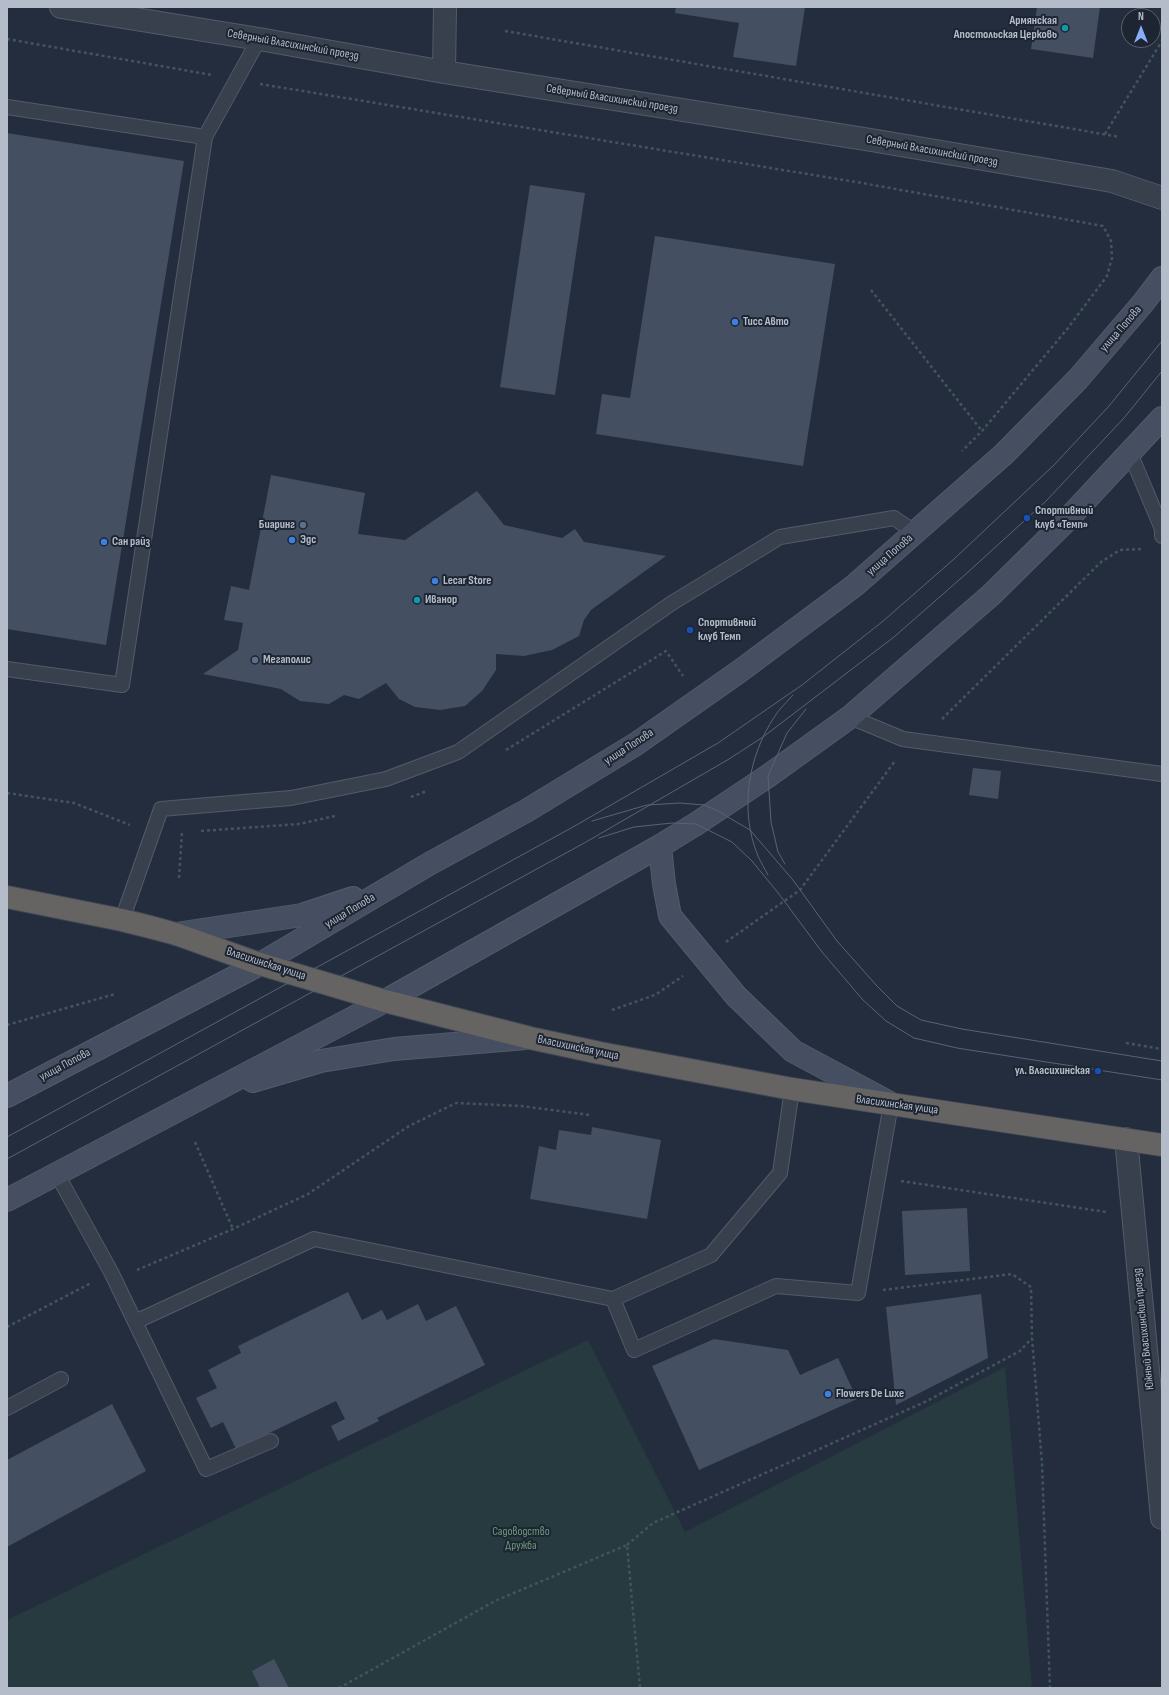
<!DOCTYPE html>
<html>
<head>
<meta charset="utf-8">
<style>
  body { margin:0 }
  #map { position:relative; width:1169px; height:1695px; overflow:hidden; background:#242d3e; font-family:"Sofia Sans Condensed",sans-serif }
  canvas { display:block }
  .frame { position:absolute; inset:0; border:8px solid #b4bbc9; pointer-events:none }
  .north { position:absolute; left:1121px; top:8px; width:40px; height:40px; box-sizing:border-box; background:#1d2533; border:1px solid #59616f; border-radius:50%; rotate:0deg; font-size:11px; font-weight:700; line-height:16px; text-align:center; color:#b4bbc9 }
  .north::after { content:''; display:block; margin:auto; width:14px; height:18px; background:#89aef9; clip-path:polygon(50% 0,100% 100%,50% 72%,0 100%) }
</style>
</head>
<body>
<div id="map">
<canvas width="1169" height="1695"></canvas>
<div class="frame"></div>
<div class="north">N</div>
</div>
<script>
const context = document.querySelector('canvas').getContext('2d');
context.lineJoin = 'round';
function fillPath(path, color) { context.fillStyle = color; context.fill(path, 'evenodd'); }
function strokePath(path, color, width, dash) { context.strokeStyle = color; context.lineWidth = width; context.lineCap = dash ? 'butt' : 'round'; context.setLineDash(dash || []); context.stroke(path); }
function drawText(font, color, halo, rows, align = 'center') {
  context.font = font + ' "Sofia Sans Condensed",sans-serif'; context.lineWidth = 4; context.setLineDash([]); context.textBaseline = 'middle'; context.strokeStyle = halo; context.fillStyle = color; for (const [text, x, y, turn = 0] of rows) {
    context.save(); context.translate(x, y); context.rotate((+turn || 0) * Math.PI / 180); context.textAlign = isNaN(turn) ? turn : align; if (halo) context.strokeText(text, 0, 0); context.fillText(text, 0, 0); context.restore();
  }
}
const green = new Path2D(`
  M588,1340L685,1532L1005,1367L1032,1688H7V1620Z`);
const building = new Path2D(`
  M676,7H805L796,66L733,57L739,23L675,13Z
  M1037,7H1100L1093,58L1031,49Z
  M7,133L184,161L106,645L7,629Z
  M530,185L585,193L555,395L500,387Z
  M655,236L835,264L803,466L596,434L602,394L630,398Z
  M271,475L365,493L358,534L405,540L477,491L504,525L562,538L575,529L584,542L666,556L591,610L584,620L579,636L552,650L524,656L496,654V670L482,691L465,706L440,710L415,707L399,699L386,683L359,699L344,695L329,704L300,701L281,689L203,674L238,650L243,623L224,620L231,586L249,590Z
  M973,768L1001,771L998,799L969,795Z
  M592,1127L661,1140L647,1219L530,1199L539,1146L556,1150L559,1130L591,1135Z
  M967,1208L970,1271L905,1275L902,1211Z
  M348,1292L362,1320L382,1310L387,1320L418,1304L426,1321L456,1306L485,1365L377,1418L379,1421L338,1441L331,1426L345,1419L336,1401L236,1449L223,1422L211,1428L196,1398L217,1388L208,1370L241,1353L238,1346Z
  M981,1294L988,1358L896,1405L886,1307Z
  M714,1339L788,1350L800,1375L838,1358L857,1399L699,1470L652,1366Z
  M112,1404L146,1471L7,1547V1460Z
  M274,1659L289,1688H260L252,1671Z`);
const path = new Path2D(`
  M505,31L1120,137
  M7,39L212,75
  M260,84L862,183L1103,226L1111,241L1112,258L1107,276L1068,328L982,431L962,451
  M1105,134L1162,41
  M871,290L982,431
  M942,719L1101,562L1120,550L1143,549
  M506,750L666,651L683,676
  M7,793L74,803L130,825
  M411,797L427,791
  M201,831L299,824L335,816
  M179,878L182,832
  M726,942L800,890L895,761
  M612,1010L655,995L683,976
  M7,1025L115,994
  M1126,1043L1162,1049
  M195,1142L233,1229
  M901,1181L1106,1212
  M137,1270L233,1229L308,1194L409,1126L456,1103L521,1106L590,1115
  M883,1290L1012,1274L1031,1287L1032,1338L1042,1463L1050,1688
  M7,1327L91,1283
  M627,1545L653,1523L927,1401L1020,1351L1032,1338
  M339,1688L495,1601L627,1545L640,1688`);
const service = new Path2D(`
  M7,107L205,137L122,685L7,669
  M205,137L259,39
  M1130,453L1162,529V536
  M850,717L903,739L1162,774
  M122,920L161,809L291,798L386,779L458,752L672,603L780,537L894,518L916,533
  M57,1174L111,1272L206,1469L271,1441
  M613,1299L634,1350L776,1286L858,1293L891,1104
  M135,1322L314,1239L613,1299L711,1255L780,1173L792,1089
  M7,1408L61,1379`);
const minor = new Path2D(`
  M61,7L259,39L444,72L871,140L1112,181L1162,198
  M444,72L445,7
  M1126,1139L1162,1518`);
const secondary = new Path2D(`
  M660,846L664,884L670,916L736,996L793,1051L890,1103
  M176,934L302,915L353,898
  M253,1081L321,1061L394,1049L526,1038
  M7,1096L260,964L429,864L526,811L636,744L740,671L854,586L1004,454L1078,379L1143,303L1162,278
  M7,1200L385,1001L660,846L696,824L768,776L850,717L991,595L1065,522L1162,418`);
const trunk = new Path2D(`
  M7,897L122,920L150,927L176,934L260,964L385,1001L530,1038L600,1053L792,1089L1162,1145`);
const tram = new Path2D(`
  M592,821L647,805L680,803L704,805L716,810L750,830L793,880L837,941L877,986L897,1006L921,1020L962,1029L1162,1061
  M599,838L634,827L672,823L696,824L732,842L752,861L779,894L822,952L863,1000L886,1021L914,1038L957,1048L1162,1080
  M785,864L778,852L771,822L768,776L787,733L806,709
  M768,875C765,869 761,863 758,856C739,810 748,756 775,716C780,708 787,702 793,695
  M7,1137L573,827L718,743L802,685L882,622L954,559L1054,465L1109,406L1162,341
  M7,1159L586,842L729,759L763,737L894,637L967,573L1046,501L1124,418L1162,371`);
const markers = [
  [1065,28,4,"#0f9aa8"],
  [735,322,4,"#3f7fe0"],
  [1027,518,4,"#1a4fb4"],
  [303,525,4,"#5c6f8a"],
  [292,540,4,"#3f7fe0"],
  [104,542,4,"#3f7fe0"],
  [435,581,4,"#3f7fe0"],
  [417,600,4,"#0f9aa8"],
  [690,630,4,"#1a4fb4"],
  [255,660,4,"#5c6f8a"],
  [1098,1071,4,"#1a4fb4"],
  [828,1394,4,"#3f7fe0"]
];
const poiNames = [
  ["Армянская",1057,21,"right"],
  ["Апостольская Церковь",1057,35,"right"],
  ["Тисс Авто",743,322],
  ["Спортивный",1035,511],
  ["клуб «Темп»",1035,525],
  ["Биаринг",295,525,"right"],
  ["Эдс",300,540],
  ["Сан райз",112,542],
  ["Lecar Store",443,581],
  ["Иванор",425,600],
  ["Спортивный",698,623],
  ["клуб Темп",698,637],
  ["Мегаполис",263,660],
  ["ул. Власихинская",1090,1071,"right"],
  ["Flowers De Luxe",836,1394]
];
const streetNames = [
  ["Северный Власихинский проезд",293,45,10],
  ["Северный Власихинский проезд",612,99,9],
  ["Северный Власихинский проезд",932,151,10],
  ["улица Попова",1121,329,-49],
  ["улица Попова",890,555,-41],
  ["улица Попова",629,747,-33],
  ["улица Попова",350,911,-31],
  ["Власихинская улица",266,964,18],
  ["Власихинская улица",578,1048,12],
  ["улица Попова",65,1065,-28],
  ["Власихинская улица",897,1105,8],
  ["Южный Власихинский проезд",1144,1329,-96]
];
const parkNames = [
  ["Садоводство",521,1532],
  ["Дружба",521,1546]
];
fillPath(green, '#263a3f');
fillPath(building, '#454f62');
strokePath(service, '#535b69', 16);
strokePath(minor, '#535b69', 24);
strokePath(secondary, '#535b69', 24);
strokePath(trunk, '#404856', 24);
strokePath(path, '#415659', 2.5, [3, 3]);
strokePath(service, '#38404e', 14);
strokePath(minor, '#38404e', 22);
strokePath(secondary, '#464e61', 22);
strokePath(trunk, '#656462', 22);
strokePath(tram, '#5a6375', 1);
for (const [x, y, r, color] of markers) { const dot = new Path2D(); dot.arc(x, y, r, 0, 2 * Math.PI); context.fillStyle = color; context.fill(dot); strokePath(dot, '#1d2533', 1.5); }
drawText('bold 12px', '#b4bbc9', '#1d2533', poiNames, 'left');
drawText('12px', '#b4bbc9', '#1d2533', streetNames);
drawText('12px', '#6a9a78', '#1d2533', parkNames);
</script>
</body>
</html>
